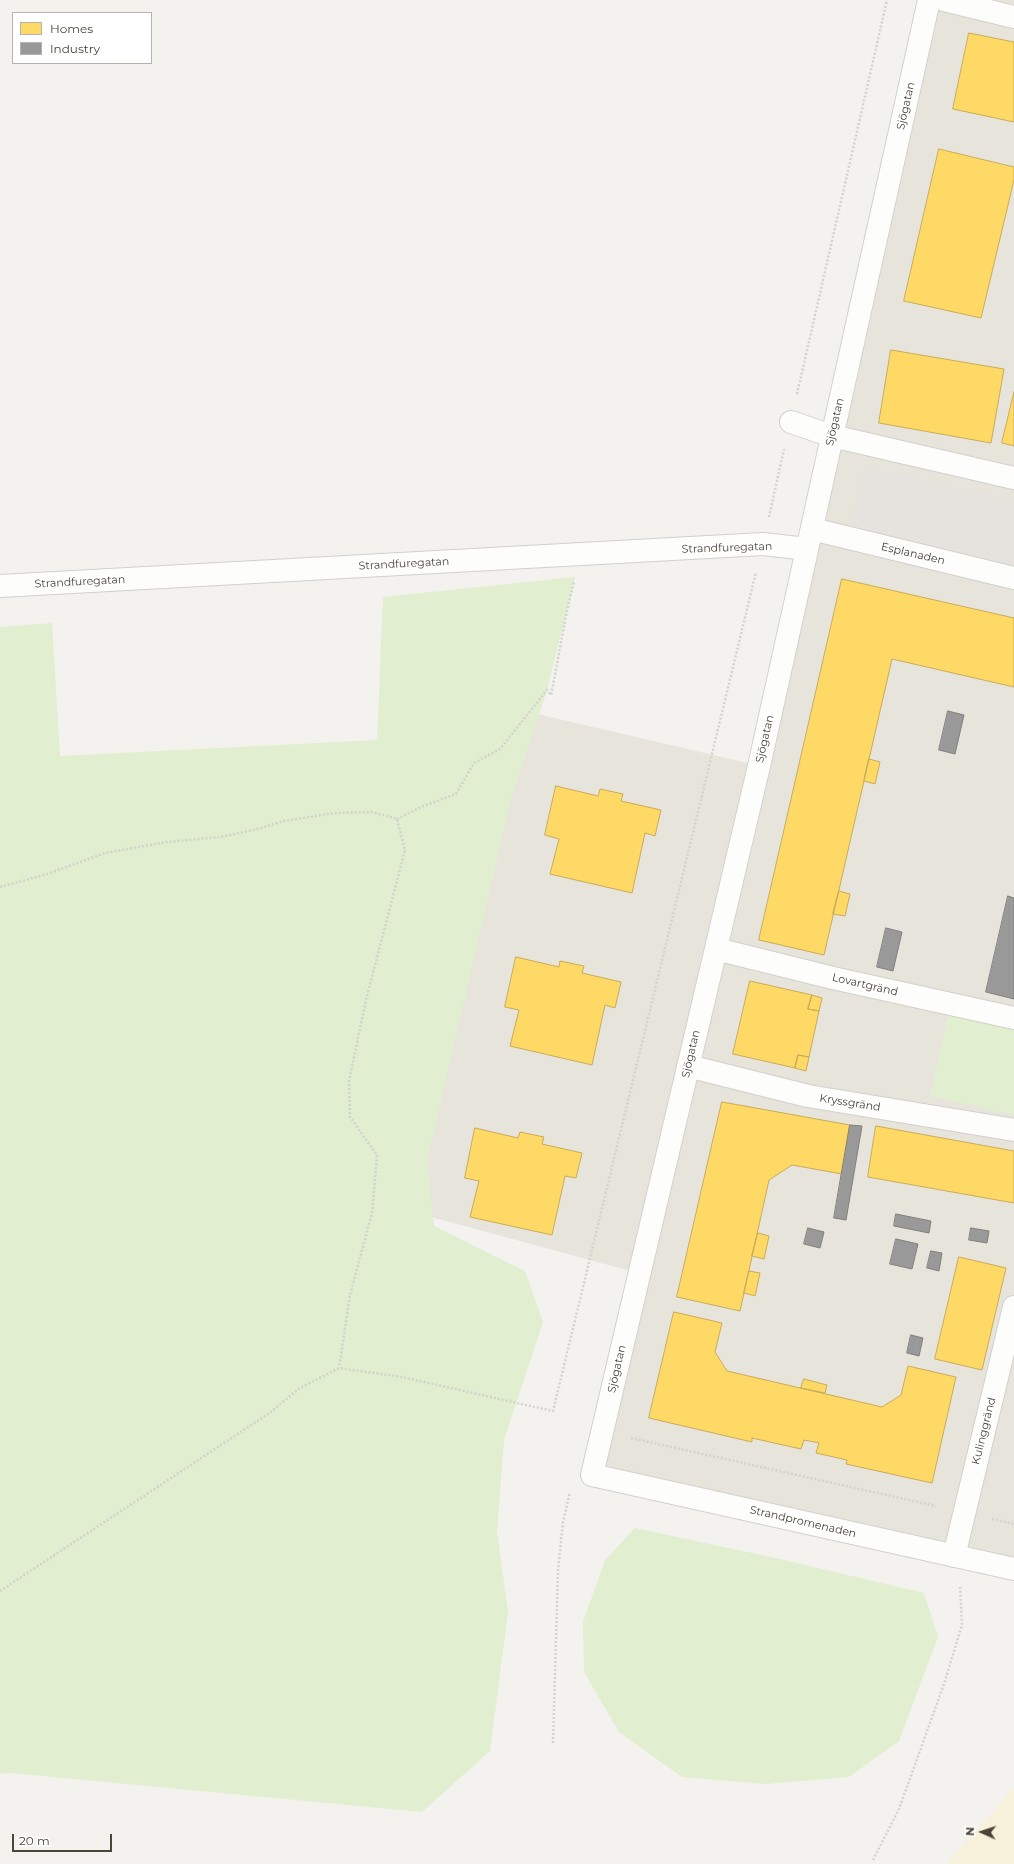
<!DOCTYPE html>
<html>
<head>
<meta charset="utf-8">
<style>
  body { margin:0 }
  #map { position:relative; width:1014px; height:1864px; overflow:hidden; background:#f4f2ee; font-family:Montserrat,sans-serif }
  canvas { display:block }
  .legend { position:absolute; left:12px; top:12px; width:140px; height:52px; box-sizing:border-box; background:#fff; border:1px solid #b7b4b0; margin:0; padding:5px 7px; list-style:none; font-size:12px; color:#4b4439 }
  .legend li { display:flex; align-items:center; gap:8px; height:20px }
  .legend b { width:20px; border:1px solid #b7b4b0 }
  .north { position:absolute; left:962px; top:1812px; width:40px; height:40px; -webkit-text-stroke:3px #fff; paint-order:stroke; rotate:273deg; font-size:11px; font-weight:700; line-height:16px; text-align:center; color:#4b4439 }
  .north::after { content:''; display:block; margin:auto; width:14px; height:18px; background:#4b4439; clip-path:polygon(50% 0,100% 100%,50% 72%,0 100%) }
  .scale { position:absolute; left:12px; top:1834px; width:100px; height:18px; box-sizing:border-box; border:2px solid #4b4439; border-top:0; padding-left:5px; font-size:12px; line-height:14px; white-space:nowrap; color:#4b4439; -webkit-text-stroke:3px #fff; paint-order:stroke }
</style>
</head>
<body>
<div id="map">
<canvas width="1014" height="1864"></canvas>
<ul class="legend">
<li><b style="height:11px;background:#ffd966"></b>Homes</li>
<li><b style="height:11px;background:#999"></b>Industry</li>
</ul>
<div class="north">N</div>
<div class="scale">20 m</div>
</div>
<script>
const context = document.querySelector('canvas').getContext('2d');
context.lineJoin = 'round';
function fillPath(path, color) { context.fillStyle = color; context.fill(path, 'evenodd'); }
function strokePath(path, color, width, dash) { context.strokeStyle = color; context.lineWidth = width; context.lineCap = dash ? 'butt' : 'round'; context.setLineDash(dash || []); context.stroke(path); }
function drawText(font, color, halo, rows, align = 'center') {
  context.font = font + ' Montserrat,sans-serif'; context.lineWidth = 4; context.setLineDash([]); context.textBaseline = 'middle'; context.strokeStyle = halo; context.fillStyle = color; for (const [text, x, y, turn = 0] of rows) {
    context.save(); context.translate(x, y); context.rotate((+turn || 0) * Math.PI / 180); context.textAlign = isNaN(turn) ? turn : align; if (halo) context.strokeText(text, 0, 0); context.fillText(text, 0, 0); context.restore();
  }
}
const residential = new Path2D(`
  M929,0H1014V1573L592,1475L638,1273L409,1211L529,712L756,765Z`);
const green = new Path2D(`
  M575,577L547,690L511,799L427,1161L434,1226L525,1271L543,1322L504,1440L497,1532L508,1612L490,1751L422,1812L11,1773L0,1774V627L52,623L60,756L377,740L383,597Z
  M949,1010L1014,1025V1115L930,1096Z
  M635,1528L780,1559L924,1593L938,1637L899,1741L849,1777L766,1784L682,1777L619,1732L584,1672L583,1622L605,1560Z`);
const sand = new Path2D(`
  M1014,1788V1864H947Z`);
const parking = new Path2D(`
  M865,467L1014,501V577L848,538Z`);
const homes = new Path2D(`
  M969,33L1014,42V122L953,109Z
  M939,149L1014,167V180L981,318L904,301Z
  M891,350L1004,369L991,443L879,423Z
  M1014,392V446L1002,443Z
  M842,579L1014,618V687L892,659L824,955L759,940Z
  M869,759L880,762L875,784L864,781Z
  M556,786L598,796L600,789L623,794L621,801L661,810L655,836L645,833L632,893L550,874L559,839L545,835Z
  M839,891L850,894L845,916L833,914Z
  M516,957L559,967L560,961L584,966L582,973L621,982L615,1008L605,1005L592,1065L510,1046L519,1010L505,1007Z
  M750,981L812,995L808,1009L819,1011L809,1057L798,1055L795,1068L733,1054Z
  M812,995L822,998L819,1011L808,1009Z
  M798,1055L809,1057L806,1071L795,1068Z
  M722,1102L850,1125L842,1174L792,1165L769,1180L740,1311L677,1297Z
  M876,1126L1014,1151V1203L868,1177Z
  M475,1128L518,1138L520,1132L544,1137L542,1144L582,1153L576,1178L565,1176L552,1235L470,1217L479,1181L465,1178Z
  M758,1233L769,1236L764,1259L752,1256Z
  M959,1257L1006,1268L982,1370L935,1359Z
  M749,1271L760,1273L755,1296L744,1293Z
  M674,1312L722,1323L715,1352L727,1371L882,1407L901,1395L908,1366L956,1377L932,1483L846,1464L847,1460L816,1453L819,1443L804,1440L801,1449L752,1438V1442L649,1418Z
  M804,1379L827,1385L825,1393L801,1388Z`);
const industry = new Path2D(`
  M948,711L964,715L955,754L939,750Z
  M1008,896L1014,898V999L986,992Z
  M886,928L902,932L893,971L877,967Z
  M850,1125L862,1126L846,1220L834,1218Z
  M896,1214L931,1221L929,1233L894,1226Z
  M808,1228L824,1232L820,1248L804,1244Z
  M971,1228L989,1231L987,1243L969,1240Z
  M896,1239L918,1244L912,1269L890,1264Z
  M931,1251L942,1253L939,1271L927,1268Z
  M911,1335L923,1338L919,1356L907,1353Z`);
const path = new Path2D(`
  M797,394L887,0
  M769,517L784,449
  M397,819L421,807L456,794L474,763L500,749L547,690L551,695C559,657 564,619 574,582
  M0,887L47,874L105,853L167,842L220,837L254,830L284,821L334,813L372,812L397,819L405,850L366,1000L349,1081L350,1117L377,1155L372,1213L350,1295L339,1368
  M631,1438L936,1506
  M992,1519L1014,1524
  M0,1591L268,1414L300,1388L339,1368L402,1377L553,1411L756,572
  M553,1743L558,1571L563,1522L570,1492
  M873,1860L899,1809L944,1684L962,1625L960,1587`);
const minor = new Path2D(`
  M929,0L759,766L592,1475L1014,1569
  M944,0L1014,17
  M791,422L832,436L1014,478
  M812,529L1014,578
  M0,586L763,544L807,549
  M716,949L833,978L1014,1018
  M688,1066L808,1096L1014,1130
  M954,1556L1014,1307`);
const streetNames = [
  ["Sjögatan",906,106,-77],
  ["Sjögatan",835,422,-77],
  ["Strandfuregatan",727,548,-2],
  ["Esplanaden",913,554,13],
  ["Strandfuregatan",404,564,-3],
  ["Strandfuregatan",80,582,-3],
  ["Sjögatan",765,739,-77],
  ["Lovartgränd",865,985,13],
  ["Sjögatan",691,1054,-77],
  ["Kryssgränd",850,1103,9],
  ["Sjögatan",617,1369,-77],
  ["Kulinggränd",984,1431,-76],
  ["Strandpromenaden",803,1522,13]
];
fillPath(residential, '#e7e4dc');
fillPath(green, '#e1eecf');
fillPath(sand, '#f7f0da');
fillPath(parking, '#e6e3df');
fillPath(homes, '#ffd966');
strokePath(homes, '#c9ac58', 1);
fillPath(industry, '#999');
strokePath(industry, '#82807c', 1);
strokePath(minor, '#d2d0cb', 24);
strokePath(path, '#d3d2cc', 2.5, [2, 2]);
strokePath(minor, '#fdfdfc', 22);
drawText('11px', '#4b4439', '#fff', streetNames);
</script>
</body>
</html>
